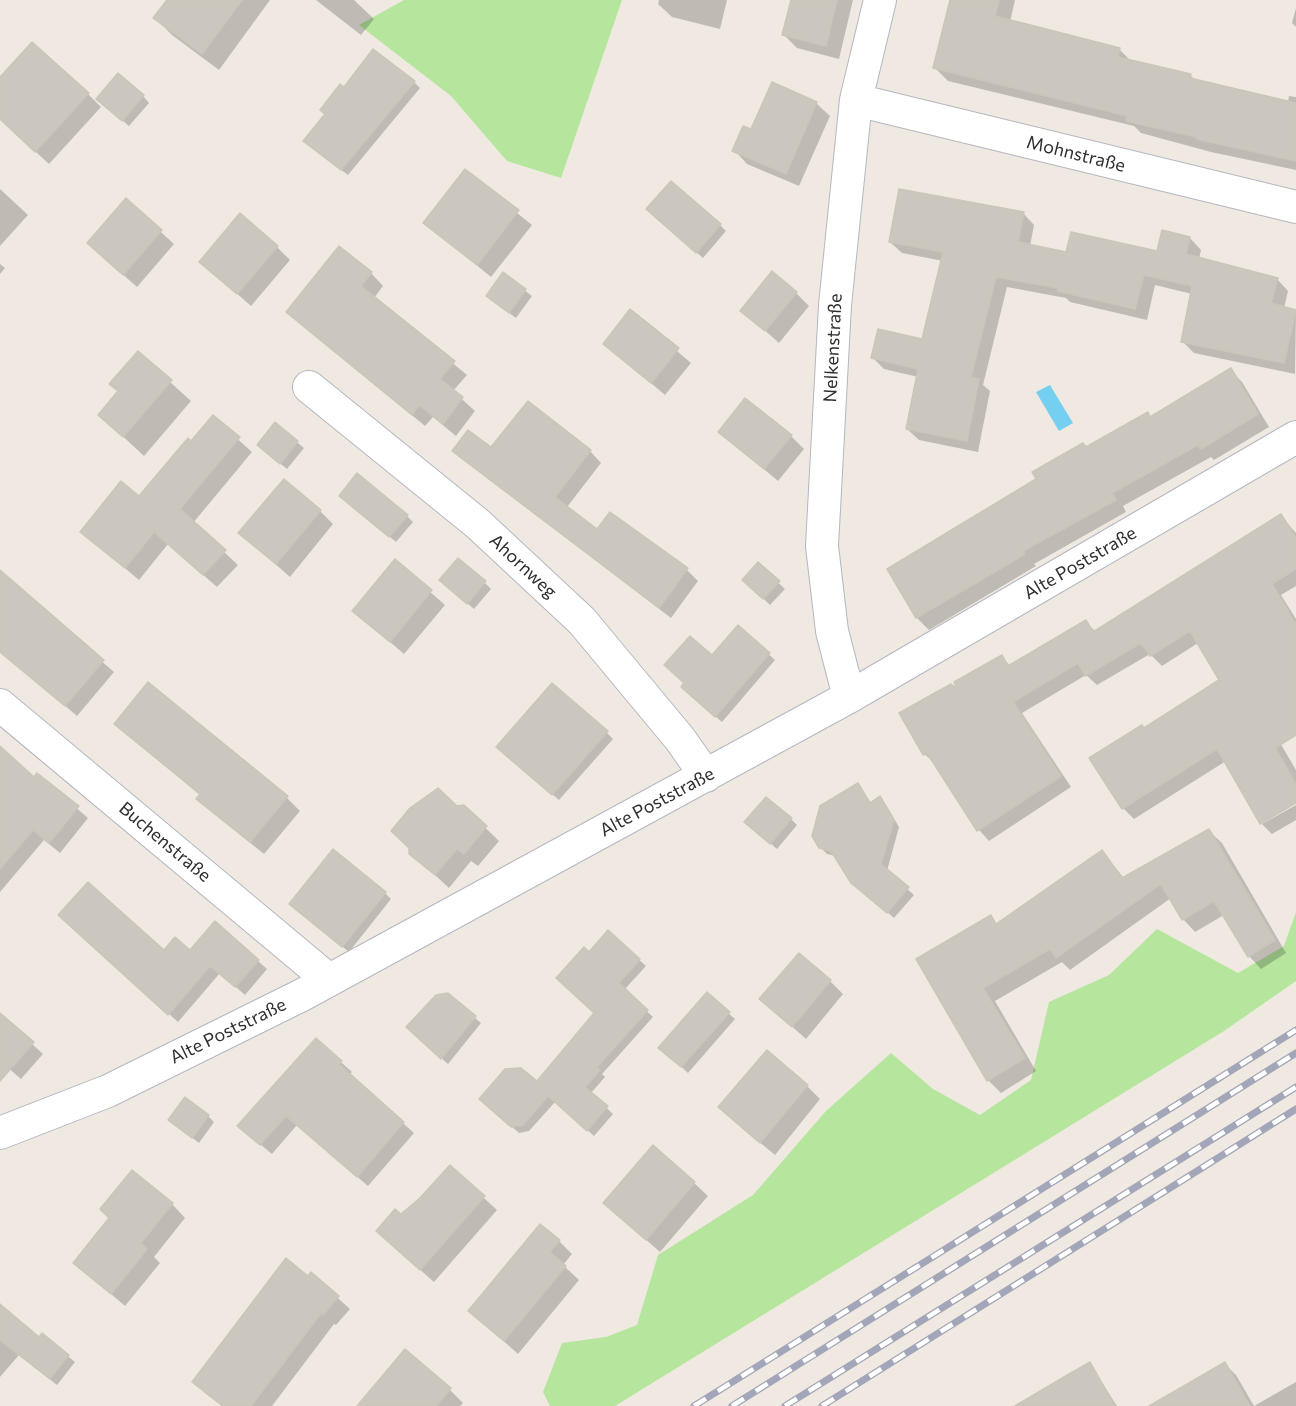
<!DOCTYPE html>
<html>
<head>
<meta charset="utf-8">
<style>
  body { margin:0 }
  canvas { display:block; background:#efe9e1 }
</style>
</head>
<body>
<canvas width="1296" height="1406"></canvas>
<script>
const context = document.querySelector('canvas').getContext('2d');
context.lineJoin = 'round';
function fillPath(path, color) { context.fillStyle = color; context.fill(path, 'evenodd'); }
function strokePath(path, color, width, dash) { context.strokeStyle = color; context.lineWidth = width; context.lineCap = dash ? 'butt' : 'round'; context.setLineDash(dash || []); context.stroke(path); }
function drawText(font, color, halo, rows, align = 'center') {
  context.font = font + ' Commissioner,sans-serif'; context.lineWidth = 4.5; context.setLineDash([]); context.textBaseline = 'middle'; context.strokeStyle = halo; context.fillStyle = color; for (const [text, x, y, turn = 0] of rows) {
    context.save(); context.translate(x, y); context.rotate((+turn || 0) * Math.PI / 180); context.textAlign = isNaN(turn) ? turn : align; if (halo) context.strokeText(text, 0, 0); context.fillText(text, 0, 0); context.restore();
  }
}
const green = new Path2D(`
  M404,0H622L561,178L507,161L451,96L359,25Z
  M1296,912V981L1224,1031L615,1406H550L543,1392L562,1343L606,1337L637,1325L658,1255L753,1195L826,1111L891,1053L933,1089L980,1115L1031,1080L1049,1002L1109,975L1157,929L1238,973L1284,946Z`);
const water = new Path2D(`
  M1050,385L1073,423L1059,431L1036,392Z`);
const shadow = new Path2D(`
  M169,0H270L219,70L172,35L155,18Z
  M316,0H354L374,19L361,35Z
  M659,0H727L720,29L672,17L658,4Z
  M792,0H853L839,59L797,48L784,35Z
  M952,0H1015L1010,22L1119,49L1132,62L1190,75L1196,81L1288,102L1289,96L1296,97V170L1211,152L1141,133L1134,126L948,81L935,68Z
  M1296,8V27L1292,23Z
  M0,80L88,94L101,107L49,164L0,119Z
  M414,82L420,88L348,175L311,147L344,89Z
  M143,96L149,103L129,126L104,105Z
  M816,103L830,116L799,186L747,164L734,150L752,131Z
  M465,171L532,225L491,277L425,223Z
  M0,189L28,215L0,246Z
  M126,200L174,244L137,287L102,256Z
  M1023,213L1034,225L1030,246L1067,253H1158L1190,238L1201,250L1199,259L1277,279L1288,291L1284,308L1296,311L1295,374L1194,353L1182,341L1192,294L1155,285L1147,320L1070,302L1066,298L1007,287L983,385L990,391L978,452L919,440L907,429L918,377L884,369L873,358L923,341L943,261L902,253L890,242Z
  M654,215L720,225L726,231L703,258Z
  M277,247L290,260L251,306L201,262Z
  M0,264L5,268L0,274Z
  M371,273L383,286L374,298L467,375L453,391L475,411L456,436L433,417L425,426L288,312Z
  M503,274L532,296L516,318L494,302Z
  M796,293L809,306L779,343L742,310Z
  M630,311L691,363L665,395L605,344Z
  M138,353L191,401L144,456L100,415L120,392Z
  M1230,370L1242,382L1269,427L1214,460L1211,457L1123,506L1126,512L1034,564L1036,566L929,630L917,618L889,569L1086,448L1147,414L1151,418Z
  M213,417L252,452L193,523L238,565L217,587L168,544L139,580L82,532L140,498Z
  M275,424L304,448L287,469L265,451Z
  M720,432L791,436L804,449L778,481Z
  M491,450L590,451L601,463L567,507L598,531L611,514L687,570L698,581L671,618L454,451Z
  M347,502L407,516L413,522L396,542Z
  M320,511L333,524L290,577L240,533Z
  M1281,516L1296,533V586L1281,595L1296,619V715L1272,729L1296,770V801L1262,821V824L1226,761L1134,819L1123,808L1221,681L1198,643L1162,666L1150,654L1097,685L1086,675L1022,713L1071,787L989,841L979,830L936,764L924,754L961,692L1001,657L1011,666L1086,622L1096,632Z
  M395,561L445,605L404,654L354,611Z
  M758,564L785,589L770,605L744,580Z
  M0,573L114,672L77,716L0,650Z
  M485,583L491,589L474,609L447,586Z
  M738,627L775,660L722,722L689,693L686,684Z
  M116,724L287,798L300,811L264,854L212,812L198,799L201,796Z
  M606,732L613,739L559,800L504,753Z
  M0,748L34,779L38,775L88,818L60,853L44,840L0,892Z
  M858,785L872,804L880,798L886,805L899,827L887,871L914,895L894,918L852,882L836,856L827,854L820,847Z
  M1296,805V820L1272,834L1262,824Z
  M457,807H464L499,841L478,866L471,861L449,888L411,853V849Z
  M791,819L797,825L777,849L753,828Z
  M1209,831L1222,843L1286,953L1261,969L1249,956L1224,915L1195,932L1183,919L1171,898L1070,970L1062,962L995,1001L1036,1071L1001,1093L988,1080L918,960L990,917L998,925L1102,852L1124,878Z
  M385,893L391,899L349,952L297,910Z
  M68,924L164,952H190L258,961L267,969L245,995L220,973L178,1022Z
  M609,933L646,966L624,990L653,1017L602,1074L605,1077L591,1093L613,1114L594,1136L556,1101L529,1131L519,1133L488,1105L537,1083L596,1013L589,954Z
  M830,981L843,994L806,1039L761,999Z
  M447,994L481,1023L448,1064L414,1033Z
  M728,1013L735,1019L688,1073L667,1054Z
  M0,1015L43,1054L21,1079L0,1061Z
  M316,1040L352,1072L349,1075L414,1133L368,1186L297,1125L272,1154L250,1136Z
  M807,1086L820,1099L775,1155L733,1120Z
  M208,1116L214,1122L199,1143L170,1120Z
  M450,1167L497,1210L434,1282L391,1244L401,1216Z
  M694,1183L708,1196L660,1252L619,1216Z
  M172,1204L185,1218L154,1257L160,1263L125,1306L75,1263Z
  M559,1241L572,1254L563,1265L579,1280L518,1354L470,1311Z
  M311,1274L350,1309L336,1325L334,1324L272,1406H222L205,1393L194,1382Z
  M0,1306L39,1339L42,1335L75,1362L57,1385L19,1355L0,1377Z
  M1090,1364L1117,1406H1048Z
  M1225,1364L1236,1375L1254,1406H1152Z
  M1296,1382V1406H1254Z
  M450,1390L463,1403L460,1406H359Z`);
const building = new Path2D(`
  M167,0H242L202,54L153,18Z
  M791,0H837L826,46L782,35Z
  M950,0H999L995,16L1120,48L1118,57L1191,74L1190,78L1296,103V161L1196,139V137L1126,121L1127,116L933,68Z
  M32,42L89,93L35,152L0,119V77Z
  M373,49L415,81L341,170L303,141L325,114L320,110L340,84L344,87Z
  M118,73L144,95L122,121L96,99Z
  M772,82L817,102L786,174L732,151L743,126L751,129Z
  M465,169L519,210L477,265L423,223Z
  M671,181L721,224L696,253L646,209Z
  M899,189L1024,212L1018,242L1066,252L1071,232L1157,251L1162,230L1190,237L1186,254L1278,278L1271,303L1296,310L1284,363L1181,342L1192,286L1144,275L1135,309L1057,291L1058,288L996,277L971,377L979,379L967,441L906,429L918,369L871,358L878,329L922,339L943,252L889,242Z
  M126,198L162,230L123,275L87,243Z
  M240,213L278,246L237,294L199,262Z
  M339,246L372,272L361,286L455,361L440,379L463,397L443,424L419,405L412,415L286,312Z
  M772,271L797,292L765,331L740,311Z
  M503,272L526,289L509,313L486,296Z
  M630,309L679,348L651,383L603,344Z
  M138,351L172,380L123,437L98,415L118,391L109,384Z
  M1231,368L1258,414L1201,449L1198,445L1112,493L1116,500L1023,551L1025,554L916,618L887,569L1036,479L1032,472L1083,443L1086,447L1148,412L1150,417Z
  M745,398L792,435L764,469L718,432Z
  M528,401L591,450L555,497L597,529L610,512L688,568L659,608L452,451L468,430L491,447Z
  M213,415L240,437L180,509L226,550L203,575L154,532L125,568L80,532L121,481L139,496L188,438L191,441Z
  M275,422L298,441L280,464L257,445Z
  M357,473L408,515L389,537L339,496Z
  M284,479L321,510L276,564L238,533Z
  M1281,514L1296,538V569L1272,584L1296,624V735L1275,748L1296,784V803L1260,824L1217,749L1122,809L1089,758L1142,725L1144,728L1219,680L1190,631L1150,656L1141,643L1085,676L1078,663L1013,702L1061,776L977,831L927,753L923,755L899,713L951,684L957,688L954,682L1002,655L1008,666L1086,620L1093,632Z
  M458,558L486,581L467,604L439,580Z
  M395,559L432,590L390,642L352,611Z
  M758,562L780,581L763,599L742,580Z
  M0,570L104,660L65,706L0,652Z
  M738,625L770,653L715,717L681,687L684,683L664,665L690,636L712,655Z
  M148,682L288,796L250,842L196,799L200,794L114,724Z
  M552,683L608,731L552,795L496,747Z
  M0,746L34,777L37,773L79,806L49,843L33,830L0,869Z
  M858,783L870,803L880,796L894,820L881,864L909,887L887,913L851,883L831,851L819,848L812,836L820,806Z
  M438,788L457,806L464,805L487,826L464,854L457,849L435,875L409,854V848L391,831L410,808Z
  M766,797L792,818L770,844L744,822Z
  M1209,829L1275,940L1248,957L1214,901L1182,920L1161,884L1056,958L1050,949L983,988L1025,1058L987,1081L916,959L991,915L996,924L1102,850L1122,878Z
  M333,849L386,892L342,947L289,904Z
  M88,882L164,950L175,937L190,950L215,921L259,960L235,987L210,966L168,1015L58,915Z
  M608,930L640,959L619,983L648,1010L597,1067L600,1070L585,1087L608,1106L587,1131L548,1096L523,1125L511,1127L479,1099L505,1069L521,1068L537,1081L594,1013L556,978L584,947L589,952Z
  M799,953L831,980L792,1027L759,999Z
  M707,992L730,1012L681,1067L658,1048Z
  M448,993L476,1016L441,1059L406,1027L436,995Z
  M0,1013L34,1042L0,1081Z
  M316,1038L342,1061L339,1064L404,1122L357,1177L286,1116L260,1145L237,1126Z
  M767,1050L808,1085L760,1143L718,1107Z
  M185,1097L209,1115L192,1138L168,1120Z
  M653,1145L695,1182L646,1240L603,1203Z
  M450,1165L485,1196L420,1270L376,1231L395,1209L401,1214L420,1198Z
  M132,1170L173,1203L141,1243L147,1249L111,1294L73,1263L109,1218L100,1209Z
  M540,1224L560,1240L550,1252L566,1266L504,1341L468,1311Z
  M286,1258L308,1276L311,1272L339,1296L323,1315L321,1313L251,1406H223L192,1382Z
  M0,1304L39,1337L42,1333L69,1355L50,1379L0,1340Z
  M405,1349L451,1388L436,1406H357Z
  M1090,1362L1115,1406H1015L1064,1377Z
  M1225,1362L1250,1406H1149L1189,1383Z`);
const minor = new Path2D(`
  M856,100L1296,207
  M309,387L478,524L582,621L680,739L706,776
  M849,697L832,631L822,546L835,305L856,100L880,0
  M0,705L329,980
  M0,1133L108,1091L302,995L849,697L1296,437`);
const rail = new Path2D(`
  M694,1406L1296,1030
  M732,1406L1296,1053
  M785,1406L1296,1087
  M822,1406L1296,1109`);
const streetNames = [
  ["Mohnstraße",1076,154,14],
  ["Nelkenstraße",833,348,-87],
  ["Alte Poststraße",1080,563,-30],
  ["Ahornweg",523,566,43],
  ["Alte Poststraße",657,802,-28],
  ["Buchenstraße",165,842,40],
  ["Alte Poststraße",228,1031,-26]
];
fillPath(green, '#b6e59e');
fillPath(water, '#75cff0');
fillPath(shadow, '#0003');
fillPath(building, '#cbc7bf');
strokePath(building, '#cbc5ba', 1.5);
strokePath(minor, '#b4b7c1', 34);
strokePath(minor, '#fff', 32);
strokePath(rail, '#a3a6b8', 7);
strokePath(rail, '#fff', 4.5, [14]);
drawText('18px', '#2e2e2e', '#fff', streetNames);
</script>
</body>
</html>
